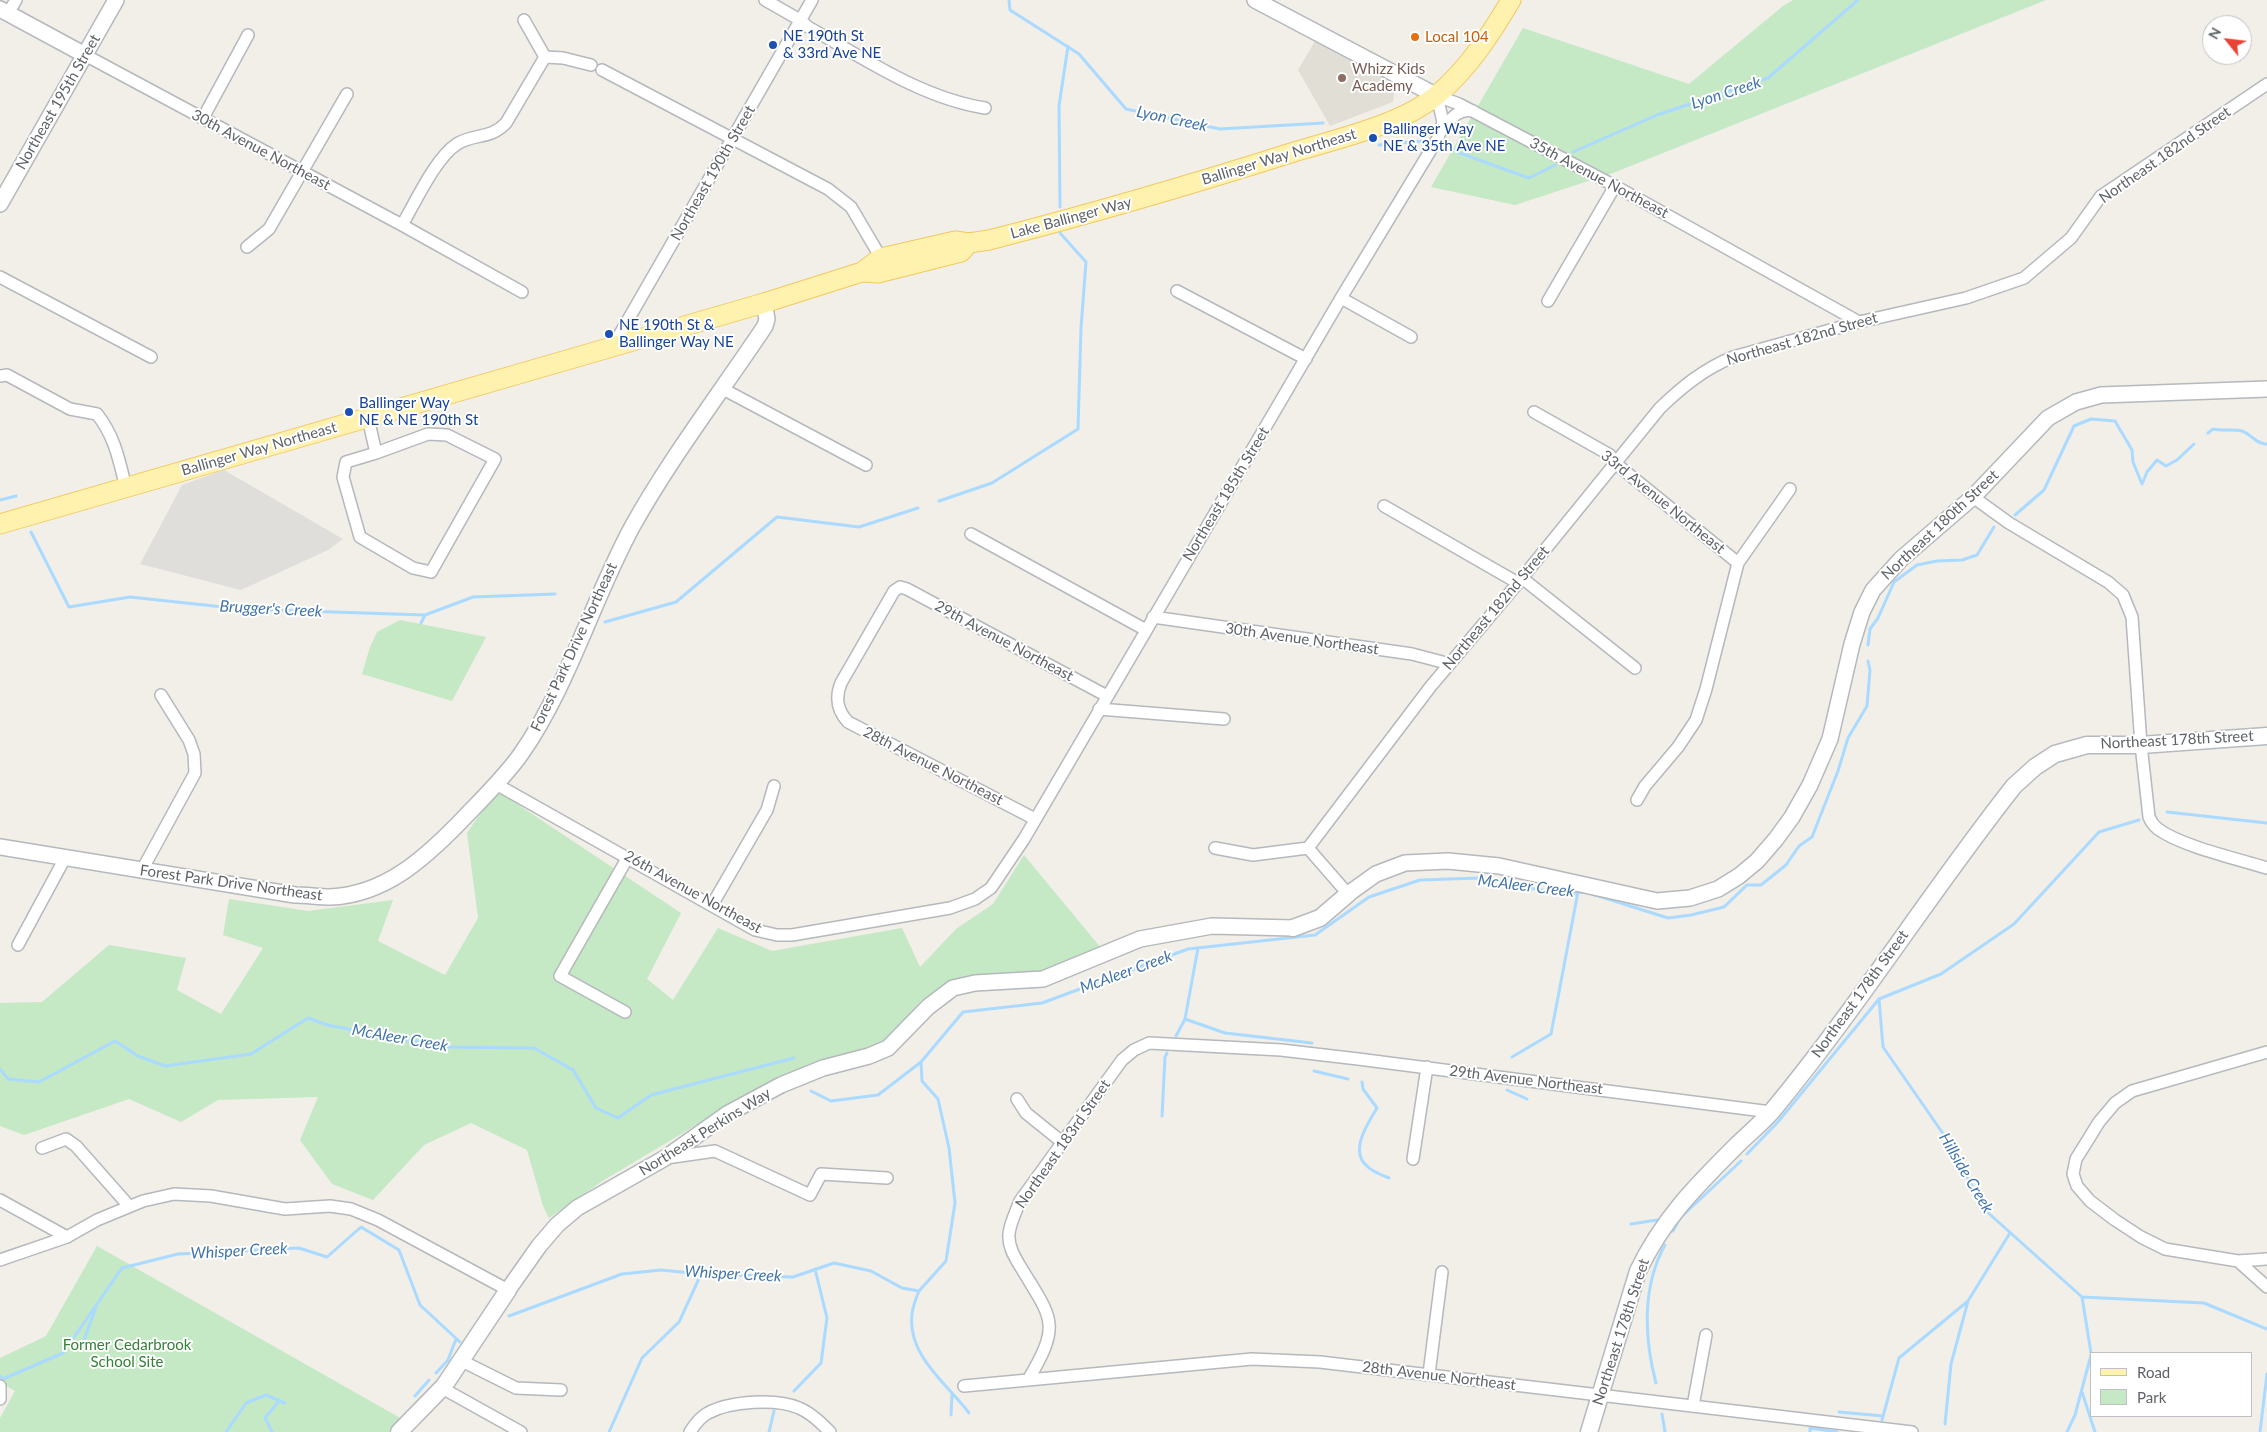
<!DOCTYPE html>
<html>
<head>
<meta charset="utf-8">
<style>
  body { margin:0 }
  #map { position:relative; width:2267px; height:1432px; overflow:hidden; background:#f1efe8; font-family:Lato,sans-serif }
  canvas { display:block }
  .legend { position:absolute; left:2090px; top:1352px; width:162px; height:65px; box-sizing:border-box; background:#fff; border:1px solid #bfc1c3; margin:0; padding:6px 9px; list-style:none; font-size:15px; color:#5f6368 }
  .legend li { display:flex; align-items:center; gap:10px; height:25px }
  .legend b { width:25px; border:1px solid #bfc1c3 }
  .north { position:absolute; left:2202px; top:15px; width:50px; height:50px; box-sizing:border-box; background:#fff; border:1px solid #bfc1c3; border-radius:50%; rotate:299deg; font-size:14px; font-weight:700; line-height:20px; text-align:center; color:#5f6368 }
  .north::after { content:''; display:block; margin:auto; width:18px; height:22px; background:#ea4335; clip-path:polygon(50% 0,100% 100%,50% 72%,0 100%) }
</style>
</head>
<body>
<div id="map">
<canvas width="2267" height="1432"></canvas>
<ul class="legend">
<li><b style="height:6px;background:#fff2af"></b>Road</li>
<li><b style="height:14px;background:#c5e8c5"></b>Park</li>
</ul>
<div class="north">N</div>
</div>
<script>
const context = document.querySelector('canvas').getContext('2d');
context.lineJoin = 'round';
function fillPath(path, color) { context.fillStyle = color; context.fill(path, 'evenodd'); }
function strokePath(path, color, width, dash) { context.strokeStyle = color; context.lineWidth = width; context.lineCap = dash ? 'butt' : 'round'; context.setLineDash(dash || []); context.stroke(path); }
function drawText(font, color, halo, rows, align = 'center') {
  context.font = font + ' Lato,sans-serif'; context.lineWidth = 4; context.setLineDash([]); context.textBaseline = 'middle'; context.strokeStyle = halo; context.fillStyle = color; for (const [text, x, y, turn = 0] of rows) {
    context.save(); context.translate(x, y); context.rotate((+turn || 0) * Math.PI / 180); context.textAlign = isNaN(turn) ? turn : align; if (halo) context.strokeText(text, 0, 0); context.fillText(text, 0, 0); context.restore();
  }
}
const industrial = new Path2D(`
  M224,470L343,539L328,550L241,590L140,564L182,485Z`);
const education = new Path2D(`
  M1315,41L1395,85L1393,102L1330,126L1298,70Z`);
const green = new Path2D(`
  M1793,0H2046L1613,173L1515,205L1431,187L1523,28L1689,84L1783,6Z
  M400,620L486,637L452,701L362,674L370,647L377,632Z
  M496,790L681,913L647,979L673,1000L718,928L772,951L902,928L920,967L956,929L993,904L1024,855L1101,948L1035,974L967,976L922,1000L884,1042L827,1060L770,1081L604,1180L549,1218L543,1206L527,1150L471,1123L424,1145L373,1200L332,1184L300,1140L318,1097L218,1100L181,1122L129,1099L24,1135L0,1126V1003L42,1002L109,945L186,958L177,990L221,1014L263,948L223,935L229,899L308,911L393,900L378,941L445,975L478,918L467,833Z
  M97,1246L402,1419L390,1432H0V1418L15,1391L0,1382V1358L46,1336Z`);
const stream = new Path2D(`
  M1009,0L1010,10L1079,54L1126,109L1220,129L1323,123
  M1444,143L1457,152L1529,178L1555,165
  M1379,145L1424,141
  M1573,152L1657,115L1768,78L1858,0
  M1060,207L1059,106L1068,46
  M2208,433L2213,429C2221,431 2236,429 2242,431C2251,434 2257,445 2267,444
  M0,500L16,496
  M939,501L992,483L1078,429L1081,328L1086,262L1060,233
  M2015,515L2044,490L2074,426L2091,419L2115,421L2132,450L2133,462L2142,484L2147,472L2157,460L2166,466L2177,460L2194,444
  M31,532L69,607L130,597L242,609L425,615L473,597L555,594
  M605,622L676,602L777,517L859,527L918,508
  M421,623L425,615
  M1868,645L1870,629L1878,618L1894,582L1917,565L1937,561L1962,560L1977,555L1994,527
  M2167,812L2267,823
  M1592,894L1668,918L1691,915L1724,907L1747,885H1761L1786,865L1799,846L1812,837L1838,771L1848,738L1867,706L1870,670L1868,661
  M1185,1019L1225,1033L1312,1043
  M1176,1036L1185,1019L1198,948
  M1512,1057L1551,1034L1578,892
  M0,1069L8,1079L39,1082L115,1041L138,1056L165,1066L251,1054L308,1018L327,1025L446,1047L534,1048L573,1070L596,1108L618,1118L651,1095L794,1058
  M1314,1071L1348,1079
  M1362,1082L1363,1089L1377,1108C1368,1123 1348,1152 1368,1167C1373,1172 1382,1175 1389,1178
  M1507,1090L1527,1099
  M811,1091L831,1101L878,1095L921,1062L963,1012L1042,1003L1188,949L1315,935L1369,897L1420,880L1479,878L1562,894L1586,892
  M1162,1116L1165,1057L1167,1053
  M1747,1154L1777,1123L1879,999
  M1631,1224L1657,1220
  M1673,1231L1680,1218L1741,1161
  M919,1291C916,1298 913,1306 912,1314C907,1355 946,1383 969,1413
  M2082,1297L2204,1303L2267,1329
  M509,1316L622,1274L661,1270L701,1274L793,1277L834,1263L871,1271L902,1288L919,1291L946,1261L955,1203L949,1148L938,1099L922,1081L921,1062
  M82,1346L96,1307
  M2091,1353L2082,1297L1985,1210L1944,1135L1883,1047L1879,999L1941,974L2014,924L2099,832L2139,820
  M436,1373L448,1360L456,1339
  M0,1376L3,1379L63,1353L122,1268L178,1254L299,1248L327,1257L361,1227L399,1250L420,1305L460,1342
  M1656,1383C1644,1338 1642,1286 1665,1245
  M794,1391L821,1363L827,1318L815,1269
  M2082,1392L2095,1432
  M415,1396L429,1380
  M1839,1412L1883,1416
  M1662,1414L1665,1432
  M951,1415L952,1393
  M1882,1420L1899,1358L1968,1301
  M1945,1424L1951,1364L1968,1301L2010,1233
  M226,1432L246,1403L266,1395L285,1403
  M272,1432L265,1418L279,1401
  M609,1432L642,1358L679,1322L701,1274
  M769,1432L774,1411
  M1810,1432V1428L1837,1432
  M2067,1432L2075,1415L2091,1355
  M2260,1432L2267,1374`);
const minor = new Path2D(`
  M765,0L800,20L808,27C864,58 921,98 985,108
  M8,13L16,0
  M524,20L545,57L563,58L591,65
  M85,55L402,225L522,292
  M602,70L828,189L851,207L881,258
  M1437,96L1459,104L1615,186L1859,322
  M203,118L248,35
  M1441,131C1450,120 1457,108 1473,111
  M402,225C415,203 436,157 457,144C474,133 490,140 506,123L545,57
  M247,247L269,229L347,94
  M0,277L151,357
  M1177,291L1306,359
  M1341,298L1411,337
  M1548,301L1615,186
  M613,346L812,0
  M0,376L7,375L70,409L97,414C115,437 119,460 126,488
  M723,389L866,465
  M1534,412L1610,455L1615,463L1738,563
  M368,418L376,453L346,462L343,477L360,537L413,568L431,572L495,459L447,435L428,434L376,453
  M1973,497L2009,523L2108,582L2123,595L2132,617L2141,745L2149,817C2151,822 2154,826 2158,829C2181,846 2238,859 2267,868
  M1384,506L1518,583
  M971,534L1146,630
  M1522,578L1635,668
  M1153,617L1412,654L1450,664
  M1099,709L1224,719
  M496,784L755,930L777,935H792L950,908L975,899L991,888L1024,839L1341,298L1438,138L1443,122L1437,96
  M1637,800L1645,786L1678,747L1696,720L1706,689L1738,563L1790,489
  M1035,819L848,722C837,710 835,698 841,683L894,591L900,587L907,589L1107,696
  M1215,848L1253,855L1308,848
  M1308,848L1431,686L1518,583L1660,408C1683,386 1704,369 1733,357L1859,322L1966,298L2024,278L2071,238L2101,196L2267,84
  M1308,848L1348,894
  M142,870L195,773L194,754L189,740L161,695
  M712,905L767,810L774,786
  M18,945L65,858
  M625,1012L560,976L628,857
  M2267,1052L2132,1091L2115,1103L2099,1122L2086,1143L2076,1159L2073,1174L2077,1186L2090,1201L2115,1220L2141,1237L2165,1249L2238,1261L2267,1259
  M1017,1099L1026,1113L1062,1142
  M42,1148L66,1139L76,1146L129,1206
  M666,1158L715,1151L810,1195L821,1174L887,1178
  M1413,1159L1427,1067
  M0,1200L67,1237
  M0,1260L67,1237L97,1220L143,1201L174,1194L211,1196L285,1209L330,1206L351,1209L378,1220L508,1290
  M2238,1261L2267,1287
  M462,1361L516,1388L561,1390
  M1429,1374L1442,1272
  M1028,1380C1062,1323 1052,1319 1020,1266C1014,1256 1008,1246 1009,1234C1010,1223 1016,1212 1020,1201L1122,1060L1134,1050L1149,1043L1281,1050L1358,1059L1771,1112
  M0,1386V1399
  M964,1386L1252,1359L1320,1362L1912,1432
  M442,1388L521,1432
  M1693,1406L1706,1335
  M690,1432C695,1424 700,1417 708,1413C730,1401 777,1398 799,1408C811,1413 821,1423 830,1432`);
const tertiary = new Path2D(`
  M1255,0L1437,96
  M0,9L85,55
  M0,204L116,0
  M0,847L295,895C306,895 319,897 330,897C385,895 425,858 461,821C481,800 504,778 521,754C569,685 592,601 632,527C671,457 721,392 765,326L767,319L764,303
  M1348,894L1376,874L1405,863L1448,861L1499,866L1657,901L1690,898L1718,889L1739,876L1757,861L1776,839L1792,817L1810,785L1830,739L1852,644L1862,612L1873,590L1901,559L1973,497L2048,418L2076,402L2101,395L2267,389
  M508,1290L539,1246L557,1225L577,1208L665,1158L727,1114L781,1085L823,1068L869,1056L888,1048L928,1007L953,988L975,983L1043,979L1140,939L1212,926L1293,928`);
const secondary = new Path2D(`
  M1293,928L1320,918L1348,894
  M399,1432L444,1386L508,1290
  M1589,1432L1638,1271C1663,1219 1695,1187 1735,1147C1747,1135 1762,1123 1773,1110C1859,1006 1931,891 2014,786L2035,767L2055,754L2087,745H2141L2267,736`);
const primary = new Path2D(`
  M862,272L881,258L955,241L969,243L989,240C1091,214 1193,184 1294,152C1337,139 1403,124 1437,95C1468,69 1491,34 1511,0
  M0,524L764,303L862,272L878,273L961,252L969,243`);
const markers = [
  [1415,37,5,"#e8710a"],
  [773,45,5,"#1a4fb4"],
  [1342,78,5,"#8d6e63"],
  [1373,138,5,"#1a4fb4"],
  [609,334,5,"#1a4fb4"],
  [349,412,5,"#1a4fb4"]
];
const transitNames = [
  ["NE 190th St",783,36],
  ["& 33rd Ave NE",783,53],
  ["Ballinger Way",1383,129],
  ["NE & 35th Ave NE",1383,146],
  ["NE 190th St &",619,325],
  ["Ballinger Way NE",619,342],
  ["Ballinger Way",359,403],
  ["NE & NE 190th St",359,420]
];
const foodNames = [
  ["Local 104",1425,37]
];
const educationNames = [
  ["Whizz Kids",1352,69],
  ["Academy",1352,86]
];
const streetNames = [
  ["Northeast 195th Street",58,102,-60],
  ["30th Avenue Northeast",261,150,28],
  ["Northeast 182nd Street",2165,155,-35],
  ["Ballinger Way Northeast",1279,157,-17],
  ["Northeast 190th Street",713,173,-60],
  ["35th Avenue Northeast",1599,178,28],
  ["Lake Ballinger Way",1071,218,-15],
  ["Northeast 182nd Street",1802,339,-16],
  ["Ballinger Way Northeast",259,449,-16],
  ["Northeast 185th Street",1226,494,-59],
  ["33rd Avenue Northeast",1663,502,39],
  ["Northeast 180th Street",1940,525,-43],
  ["Northeast 182nd Street",1496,608,-50],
  ["30th Avenue Northeast",1302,639,8],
  ["29th Avenue Northeast",1004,641,28],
  ["Forest Park Drive Northeast",574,647,-65],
  ["Northeast 178th Street",2177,740,-3],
  ["28th Avenue Northeast",933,766,27],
  ["Forest Park Drive Northeast",231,883,8],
  ["26th Avenue Northeast",693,892,29],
  ["Northeast 178th Street",1860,994,-54],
  ["29th Avenue Northeast",1526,1080,7],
  ["Northeast Perkins Way",705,1132,-32],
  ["Northeast 183rd Street",1063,1144,-55],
  ["Northeast 178th Street",1621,1332,-72],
  ["28th Avenue Northeast",1439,1376,7]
];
const parkNames = [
  ["Former Cedarbrook",127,1345],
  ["School Site",127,1362]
];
const waterNames = [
  ["Lyon Creek",1726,93,-18],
  ["Lyon Creek",1172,119,12],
  ["Brugger's Creek",271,609,3],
  ["McAleer Creek",1526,886,7],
  ["McAleer Creek",1126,972,-20],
  ["McAleer Creek",400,1038,10],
  ["Hillside Creek",1966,1173,59],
  ["Whisper Creek",239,1251,-3],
  ["Whisper Creek",733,1274,3]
];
fillPath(industrial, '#e0deda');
fillPath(education, '#e1ded6');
fillPath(green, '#c5e8c5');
strokePath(stream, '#aadaff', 3);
strokePath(minor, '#b5b8bc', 14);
strokePath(tertiary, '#b5b8bc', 18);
strokePath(secondary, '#b6babf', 19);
strokePath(primary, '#f2c960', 21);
strokePath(minor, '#fff', 11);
strokePath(tertiary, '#fff', 15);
strokePath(secondary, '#fff', 16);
strokePath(primary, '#fff2af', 19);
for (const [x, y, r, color] of markers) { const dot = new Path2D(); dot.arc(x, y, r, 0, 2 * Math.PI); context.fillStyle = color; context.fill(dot); strokePath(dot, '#fff', 2); }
drawText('15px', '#164399', '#fff', transitNames, 'left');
drawText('15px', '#c56008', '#fff', foodNames, 'left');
drawText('15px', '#785e54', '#fff', educationNames, 'left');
drawText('15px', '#5f6368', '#fff', streetNames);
drawText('15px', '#348238', '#fff', parkNames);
drawText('italic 16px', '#4174aa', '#fff', waterNames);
</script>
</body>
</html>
